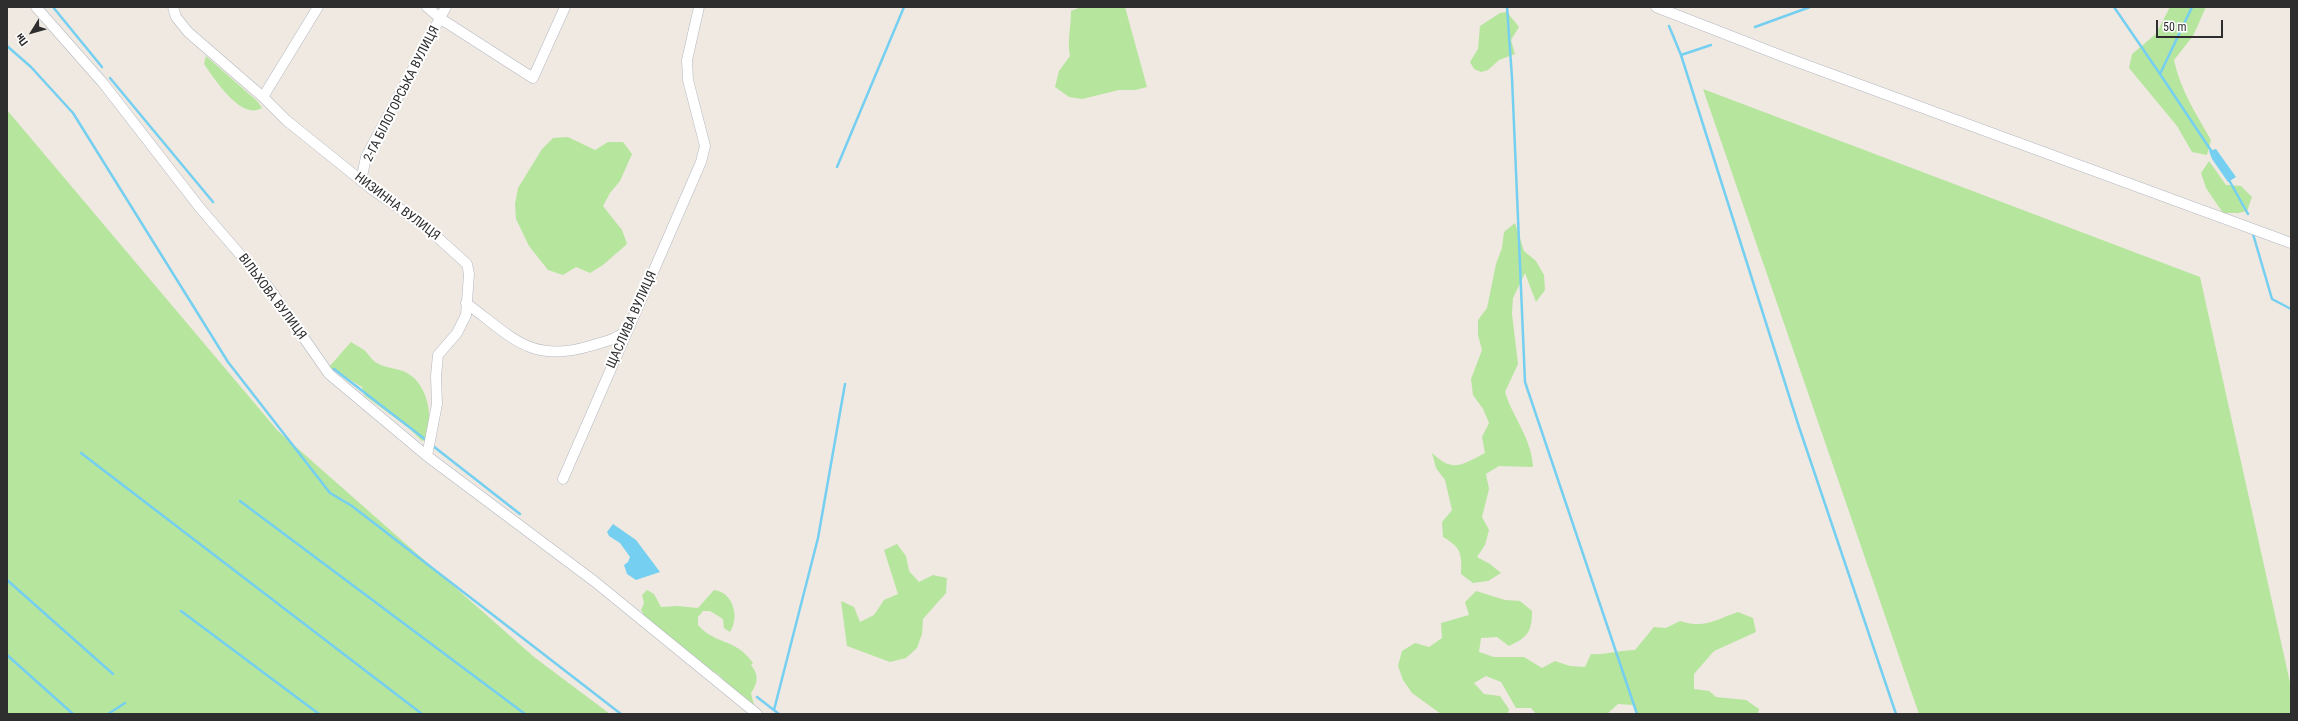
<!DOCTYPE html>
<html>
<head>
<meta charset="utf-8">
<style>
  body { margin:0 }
  #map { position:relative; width:2298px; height:721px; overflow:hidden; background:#efe9e1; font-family:"Roboto Condensed",sans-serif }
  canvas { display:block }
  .frame { position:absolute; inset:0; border:8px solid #2e2e2e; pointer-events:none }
  .north { position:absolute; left:12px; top:12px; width:40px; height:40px; -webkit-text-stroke:3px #fff; paint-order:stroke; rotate:233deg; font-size:11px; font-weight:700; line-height:16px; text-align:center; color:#2e2e2e }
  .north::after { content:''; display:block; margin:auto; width:14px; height:18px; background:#2e2e2e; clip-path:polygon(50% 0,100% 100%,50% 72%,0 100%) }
  .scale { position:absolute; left:2156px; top:20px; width:67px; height:18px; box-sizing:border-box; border:2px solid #2e2e2e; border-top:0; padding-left:5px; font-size:12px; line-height:14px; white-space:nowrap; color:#2e2e2e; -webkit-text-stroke:3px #fff; paint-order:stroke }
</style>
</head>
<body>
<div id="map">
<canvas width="2298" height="721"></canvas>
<div class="frame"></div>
<div class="north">Пн</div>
<div class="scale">50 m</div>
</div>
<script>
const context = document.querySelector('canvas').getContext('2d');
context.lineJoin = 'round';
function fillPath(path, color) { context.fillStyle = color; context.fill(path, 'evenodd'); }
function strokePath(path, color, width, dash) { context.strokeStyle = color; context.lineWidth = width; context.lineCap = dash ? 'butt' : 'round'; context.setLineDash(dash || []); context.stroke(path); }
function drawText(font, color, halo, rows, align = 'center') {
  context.font = font + ' "Roboto Condensed",sans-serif'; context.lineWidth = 4; context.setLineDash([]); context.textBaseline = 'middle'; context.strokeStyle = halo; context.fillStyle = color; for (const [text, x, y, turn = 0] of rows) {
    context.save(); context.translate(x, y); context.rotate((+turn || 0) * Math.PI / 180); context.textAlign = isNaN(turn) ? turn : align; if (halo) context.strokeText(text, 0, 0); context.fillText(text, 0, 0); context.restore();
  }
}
const green = new Path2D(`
  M1081,7H1125L1147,87L1135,90H1119L1082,99L1069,97L1055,87L1059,71L1070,56C1067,41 1071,27 1071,11Z
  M2170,7H2206L2193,36L2174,60C2180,89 2196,114 2211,140L2207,155L2192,152L2177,126L2129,68L2132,54L2156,34Z
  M1507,12L1519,27L1511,40L1515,54L1499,60L1488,70L1481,72L1474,69L1470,62L1478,49L1480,26L1500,13Z
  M206,56L257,101L262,108C241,121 214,78 204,64Z
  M1703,89L2200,277L2291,687V714H1919Z
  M7,110L278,431L534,657L610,714H7Z
  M568,137L595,150L608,142H623L632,154L620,181L610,193L603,206L622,230L627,244L603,265L590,273L576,267L563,275L548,270L529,246L516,219L515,204L518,188L542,149L553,138Z
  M2209,161L2226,185L2241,186L2252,197L2247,211L2238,213H2223L2206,188L2201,173Z
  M1515,223L1524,251L1536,261L1544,275L1545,290L1536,302L1525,273L1513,298L1512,314L1518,364L1505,392C1513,418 1532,439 1533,467L1499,466L1486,474L1489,489L1482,517L1489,530L1485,545L1477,557L1490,564L1501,573L1488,581L1473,583L1461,574C1462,554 1461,547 1443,537L1442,522L1452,510L1445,480L1436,468L1432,453C1453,473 1462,465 1485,453L1482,437L1489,423L1483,409L1473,395L1471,379L1482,350L1478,335V320L1487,308L1496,264L1502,248L1504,232Z
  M351,342C355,345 360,347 364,350C369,354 371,360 377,363C386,368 394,368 403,371C428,381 434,417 426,440L422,441L410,429L364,395L362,387L329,367Z
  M897,544L906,556L909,571L919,582L933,575L947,578L946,593L923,619L922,634L917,648L906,658L890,662L847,646L841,601L854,607L860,622L874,615L884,600L898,594L884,550Z
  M647,590L654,594L661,607L677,606L698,608L714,590C733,592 740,617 730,632L724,628L723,619L710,611H703L698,617V625C715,645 736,638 753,663L751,665C759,675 758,683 751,693L754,705L735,693L719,675L706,667L645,617L641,610L644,603L642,595Z
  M1476,591L1505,600L1520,601L1532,611C1532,632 1528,637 1509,646L1497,637L1481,638L1479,652L1494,657H1524L1542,668L1555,661L1570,666L1585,667L1591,654C1607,655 1619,650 1635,650L1654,627L1666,628L1680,621C1706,629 1714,620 1738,612L1753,618L1756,632L1714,651L1694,674V689L1709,691L1716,697L1746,700L1759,709L1758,714H1638L1633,705L1618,704L1607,714H1536L1531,708H1516L1501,682L1486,676L1474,683L1484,694L1500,696L1509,709L1508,714H1441L1412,693L1403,680L1398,666L1402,651L1415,643L1429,647L1442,638L1441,623L1469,615L1465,602Z`);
const water = new Path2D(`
  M2216,149L2236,177L2228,182L2212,159L2209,151Z
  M613,524L636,540L660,572L636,580L627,574L624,565L628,562L630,557L620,543L609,536L607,532Z`);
const stream = new Path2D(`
  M53,7L102,67
  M1507,7L1512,78L1525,382L1637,714
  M2114,7L2160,74
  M2192,7L2160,74L2212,152
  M1669,26L1681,55L1799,427L1896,714
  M1755,27L1810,7
  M7,46L31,67L73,113L228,362L330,493L352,506L621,714
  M1681,55L1711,45
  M110,78L213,202
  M837,167L904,7
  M2229,180L2248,214
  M2253,234L2272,299L2291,309
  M334,369L426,440
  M433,446L520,514
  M81,453L422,714
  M240,501L525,714
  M7,580L113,674
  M181,611L319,714
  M7,655L73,714
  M757,697L779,714
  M774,710L818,538L845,384
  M108,714L125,703`);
const minor = new Path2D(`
  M36,7L103,83L200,208L269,288L329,374L427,456L594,581L757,714
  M173,7L176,17L188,32L263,97L286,120L373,190L426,227L467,264L469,274L466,315L457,333L438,355L436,376L437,404L427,456
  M427,7L441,19L533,78L565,7
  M1656,7L1787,58L2291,243
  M263,97L318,7
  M361,181L366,157L446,7
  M466,303C511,336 530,364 590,346C603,342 615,340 626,331
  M563,479L701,162L705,146L688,80L687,60L699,7`);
const streetNames = [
  ["2-ГА БІЛОГОРСЬКА ВУЛИЦЯ",402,94,-63],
  ["НИЗИННА ВУЛИЦЯ",397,207,37],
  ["ВІЛЬХОВА ВУЛИЦЯ",272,297,53],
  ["ЩАСЛИВА ВУЛИЦЯ",632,320,-66]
];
fillPath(green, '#b6e59e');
fillPath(water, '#75cff0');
strokePath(stream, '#75cff0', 2.5);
strokePath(minor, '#b4b7c1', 11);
strokePath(minor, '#fff', 10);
drawText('13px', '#2e2e2e', '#fff', streetNames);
</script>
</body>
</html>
